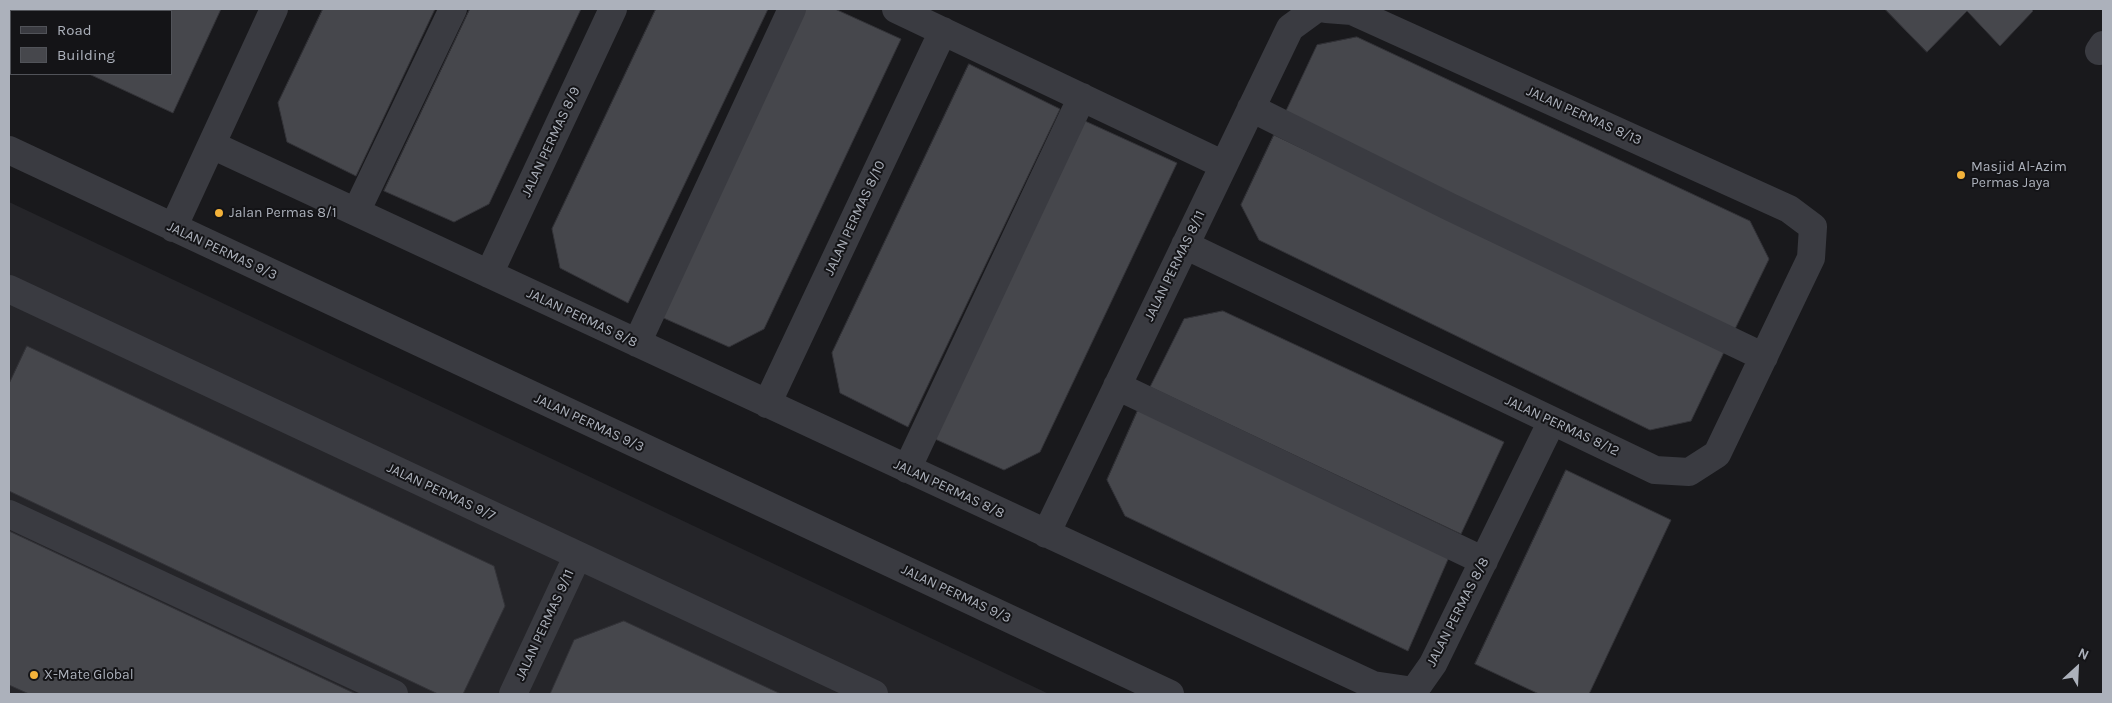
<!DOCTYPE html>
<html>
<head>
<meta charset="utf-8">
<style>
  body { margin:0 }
  #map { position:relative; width:2112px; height:703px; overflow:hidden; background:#19191c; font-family:Karla,sans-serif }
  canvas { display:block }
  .frame { position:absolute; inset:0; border:10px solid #acb1bb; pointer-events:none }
  .legend { position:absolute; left:10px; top:10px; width:162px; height:65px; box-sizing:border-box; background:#141417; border:1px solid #515359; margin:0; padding:6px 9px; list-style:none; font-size:15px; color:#acb1bb }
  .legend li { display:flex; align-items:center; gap:10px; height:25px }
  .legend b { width:25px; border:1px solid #515359 }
  .north { position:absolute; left:2052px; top:643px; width:50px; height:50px; -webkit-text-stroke:4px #141417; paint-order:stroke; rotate:25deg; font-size:14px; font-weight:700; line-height:20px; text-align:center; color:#acb1bb }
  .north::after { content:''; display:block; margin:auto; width:18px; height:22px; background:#acb1bb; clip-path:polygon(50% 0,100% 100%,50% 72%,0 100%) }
</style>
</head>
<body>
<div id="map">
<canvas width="2112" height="703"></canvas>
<div class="frame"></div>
<ul class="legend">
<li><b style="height:6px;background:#3a3b41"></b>Road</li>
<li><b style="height:14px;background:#46474c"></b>Building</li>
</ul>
<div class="north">N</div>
</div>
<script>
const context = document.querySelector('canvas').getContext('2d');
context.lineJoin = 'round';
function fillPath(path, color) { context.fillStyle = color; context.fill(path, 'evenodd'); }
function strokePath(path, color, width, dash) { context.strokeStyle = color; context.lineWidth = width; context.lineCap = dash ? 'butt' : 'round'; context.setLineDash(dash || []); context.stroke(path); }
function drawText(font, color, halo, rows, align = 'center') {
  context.font = font + ' Karla,sans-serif'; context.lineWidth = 4; context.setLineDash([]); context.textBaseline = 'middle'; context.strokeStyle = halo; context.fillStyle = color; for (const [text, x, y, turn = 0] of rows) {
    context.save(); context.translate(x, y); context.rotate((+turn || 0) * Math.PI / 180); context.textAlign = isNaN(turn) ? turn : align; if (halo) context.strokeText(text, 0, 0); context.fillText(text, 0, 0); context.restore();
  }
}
const built = new Path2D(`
  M9,202L1049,694H9Z`);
const building = new Path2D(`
  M9,9H71L70,11H11V36L9,35Z
  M111,9H221L173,113L89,74H171V11H110Z
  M323,9H435L356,176L287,142L278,103Z
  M470,9H581L489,204L454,222L384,191Z
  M656,9H768L628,303L560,268L552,229Z
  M804,9H835L901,39L764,329L729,347L659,316Z
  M1885,9H2031L2033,11L2000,46L1967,11L1927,52Z
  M1357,37L1750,221L1769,259L1735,329L1284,115L1317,45Z
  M969,64L1060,109L908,427L840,393L832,353Z
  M1085,121L1177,163L1040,452L1004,470L935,439Z
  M1274,135L1725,350L1691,421L1650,430L1259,240L1241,205Z
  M1223,311L1504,442L1461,534L1150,387L1184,319Z
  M27,346L494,566L505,606L463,694H438L9,491V384Z
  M1138,410L1449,557L1408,651L1125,516L1107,480Z
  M1566,470L1671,520L1589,694H1539L1475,664Z
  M9,531L356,694H29L9,685Z
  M624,621L781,694H550L574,640Z`);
const minor = new Path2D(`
  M896,9L1224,165
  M92,11L93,9
  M2099,51L2103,45
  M1251,108L1450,207L1764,357
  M212,145L1373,685L1414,691L1433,664L1552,421
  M9,150L1170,694
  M356,212L453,9
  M173,228L274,9
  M1185,245L1655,470L1689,472L1717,454L1811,258L1813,227L1789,209L1352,11L1326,9
  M489,274L613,9
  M9,289L874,694
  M637,343L792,9
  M1117,386L1484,561
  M767,404L943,31
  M907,469L1082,97
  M9,514L394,694
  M1046,534L1290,28L1316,9
  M513,694L577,557`);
const markers = [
  [1961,175,5,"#f3b23a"],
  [219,213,5,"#f3b23a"],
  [34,675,5,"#f3b23a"]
];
const streetNames = [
  ["JALAN PERMAS 8/13",1584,116,24],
  ["JALAN PERMAS 8/9",551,142,-65],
  ["JALAN PERMAS 8/10",855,218,-65],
  ["JALAN PERMAS 9/3",222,251,25],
  ["JALAN PERMAS 8/11",1175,266,-64],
  ["JALAN PERMAS 8/8",582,318,25],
  ["JALAN PERMAS 9/3",589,423,25],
  ["JALAN PERMAS 8/12",1562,426,25],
  ["JALAN PERMAS 8/8",949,489,25],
  ["JALAN PERMAS 9/7",441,492,25],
  ["JALAN PERMAS 9/3",956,594,25],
  ["JALAN PERMAS 8/8",1458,612,-63],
  ["JALAN PERMAS 9/11",545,625,-65]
];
const poiNames = [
  ["Masjid Al-Azim",1971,167],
  ["Permas Jaya",1971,183],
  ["Jalan Permas 8/1",229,213],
  ["X-Mate Global",44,675]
];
fillPath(built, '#252529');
fillPath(building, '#46474c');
strokePath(building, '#333338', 1);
strokePath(minor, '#3a3b41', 28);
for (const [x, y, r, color] of markers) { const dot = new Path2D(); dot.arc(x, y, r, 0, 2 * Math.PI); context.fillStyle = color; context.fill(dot); strokePath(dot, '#141417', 2); }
drawText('14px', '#acb1bb', '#141417', streetNames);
drawText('14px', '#acb1bb', '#141417', poiNames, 'left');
</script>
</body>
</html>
